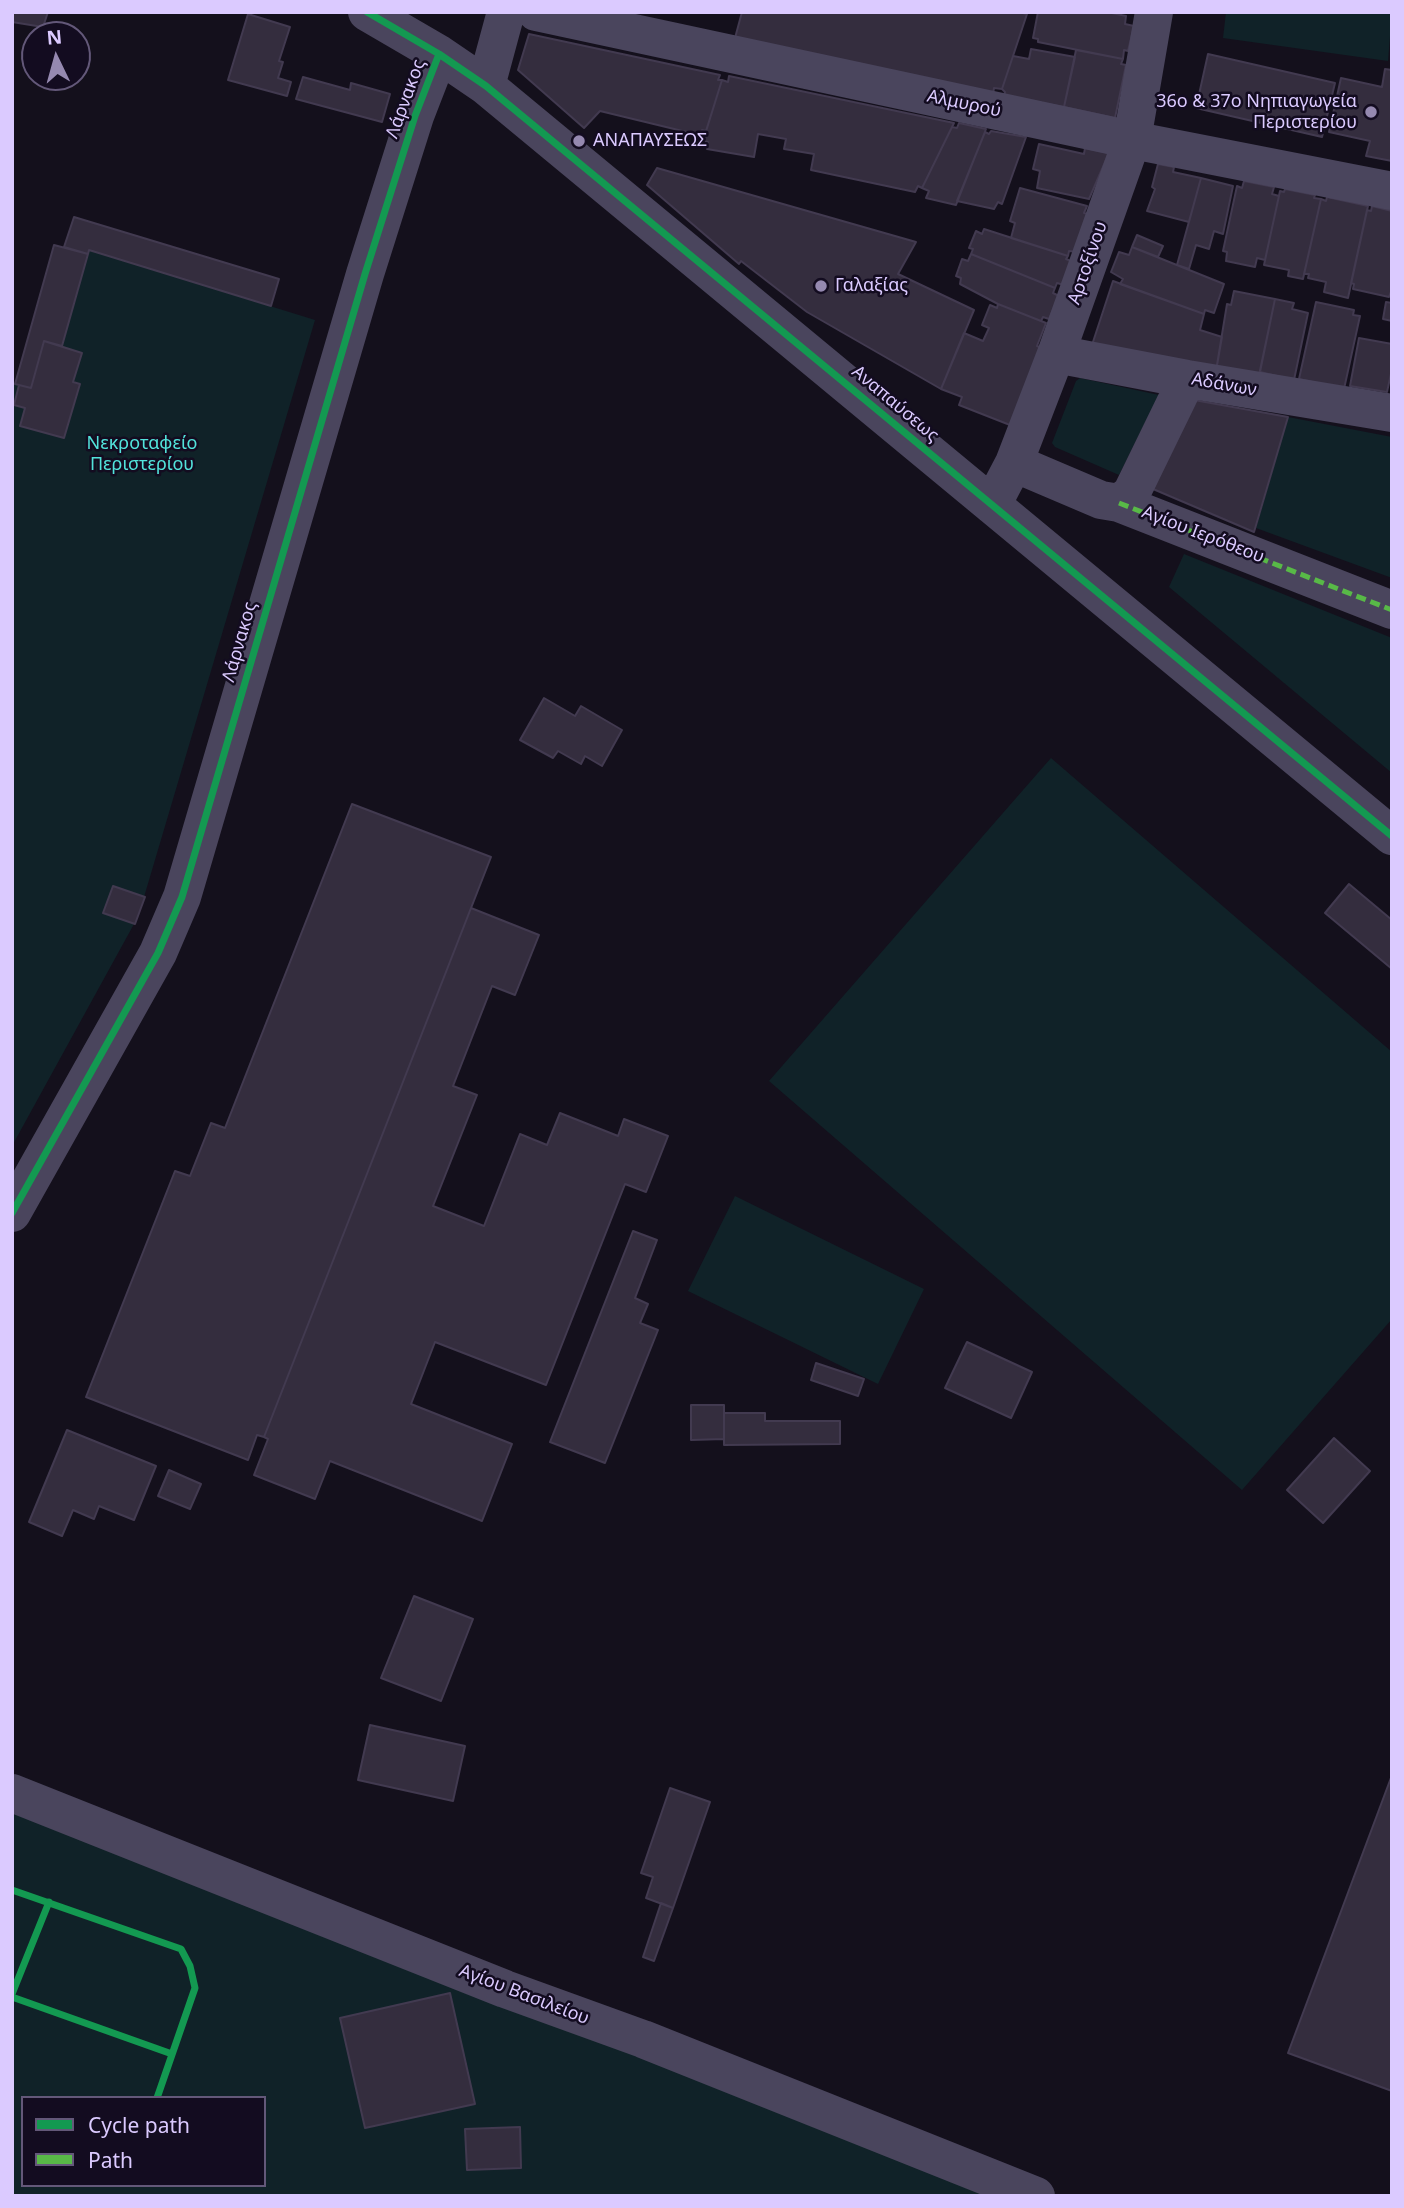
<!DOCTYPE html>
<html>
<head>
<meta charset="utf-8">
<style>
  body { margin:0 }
  #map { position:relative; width:1404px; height:2208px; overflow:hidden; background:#14101c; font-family:"Noto Sans",sans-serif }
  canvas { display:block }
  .frame { position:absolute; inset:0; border:14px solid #dbcaff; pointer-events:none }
  .legend { position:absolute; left:21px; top:2096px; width:245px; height:91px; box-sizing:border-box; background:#130c20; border:2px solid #635879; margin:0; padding:9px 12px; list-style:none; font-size:21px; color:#dbcaff }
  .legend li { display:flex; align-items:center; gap:14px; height:35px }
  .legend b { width:35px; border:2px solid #635879 }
  .north { position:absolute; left:21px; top:21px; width:70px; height:70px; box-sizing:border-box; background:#130c20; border:2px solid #635879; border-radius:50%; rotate:355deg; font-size:19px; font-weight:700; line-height:28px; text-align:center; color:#dbcaff }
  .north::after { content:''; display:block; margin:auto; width:24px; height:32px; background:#9589b0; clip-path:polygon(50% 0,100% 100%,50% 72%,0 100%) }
</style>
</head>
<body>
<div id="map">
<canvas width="1404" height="2208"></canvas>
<div class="frame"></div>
<ul class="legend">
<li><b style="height:9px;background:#139951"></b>Cycle path</li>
<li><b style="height:9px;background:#58b947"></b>Path</li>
</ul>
<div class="north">N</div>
</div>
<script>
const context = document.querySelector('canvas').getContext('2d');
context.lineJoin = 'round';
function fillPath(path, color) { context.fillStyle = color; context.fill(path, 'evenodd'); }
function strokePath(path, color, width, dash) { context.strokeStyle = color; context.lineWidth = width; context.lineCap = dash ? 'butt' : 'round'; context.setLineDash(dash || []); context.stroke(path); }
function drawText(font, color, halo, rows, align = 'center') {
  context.font = font + ' "Noto Sans",sans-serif'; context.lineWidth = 5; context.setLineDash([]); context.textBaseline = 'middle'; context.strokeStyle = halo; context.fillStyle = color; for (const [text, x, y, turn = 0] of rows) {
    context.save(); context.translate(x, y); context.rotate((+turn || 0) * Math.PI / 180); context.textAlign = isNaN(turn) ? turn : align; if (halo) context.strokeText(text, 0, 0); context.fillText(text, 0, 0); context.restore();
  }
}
const green = new Path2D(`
  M1226,12H1392L1388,61L1223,38Z
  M89,250L315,320L144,897L134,924L12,1146V383L31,388L44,341L62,346Z
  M1080,378L1159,395L1119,475L1055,447L1052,443L1076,381Z
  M1288,417L1392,437V578L1256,528Z
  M1184,554L1392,638V773L1169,587Z
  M1051,758L1392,1052V1319L1242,1490L769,1081Z
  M735,1196L924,1289L878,1384L688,1291Z
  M12,1805L1006,2196H12ZM23,2098H264V2185H23Z`);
const building = new Path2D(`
  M12,12H48L43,27L12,22Z
  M742,12H1018L1027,14L1002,89L994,88L993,94L735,38Z
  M1038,12H1107L1126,16L1125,24L1134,26L1128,51L1124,50L1123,59L1038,42V39L1033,38Z
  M248,14L290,27L279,61L283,62L278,78L291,82L287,96L228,80Z
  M529,34L720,75L718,80H722L706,131L702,130L699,135L600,111L584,128L518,70Z
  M1031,49L1075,57L1064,107L1004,96L1005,92L1002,89L1013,56L1029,59Z
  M1076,50L1123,59L1121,64L1126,65L1115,118L1064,107Z
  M1208,54L1335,83L1322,137L1196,108Z
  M1385,69L1392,70V161L1366,156L1370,141L1329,132L1341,78L1382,87Z
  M729,76L954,123L922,188L918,186L915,192L811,170L814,154L784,149L786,139L758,134L754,157L707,149L708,142L703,141L722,80L728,82Z
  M303,77L350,90L351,83L390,94L382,122L296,99Z
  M959,123L986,129L956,205L926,198L929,191L922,188L952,127L957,128Z
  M991,131L1026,137L1002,204L998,202L994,209L957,201L985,132L989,134Z
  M1039,144L1084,154L1085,148L1109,153L1089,199L1037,188L1040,171L1033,169Z
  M1158,164L1174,167L1173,172L1201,178L1189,222L1147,211L1155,189L1152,187Z
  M657,168L916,242L898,274L974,310L941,389L807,312L741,261L739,264L647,185Z
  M1201,178L1233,186L1223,234L1214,231L1209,249L1196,245L1189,269L1177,265Z
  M1244,181L1274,187L1272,194L1279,196L1265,260L1257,258L1255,267L1226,261L1227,252L1223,251L1237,186L1242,188Z
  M1020,188L1087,206L1084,213L1089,214L1077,252L1069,251L1068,256L1011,238L1015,223L1010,221Z
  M1285,189L1315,195L1314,198L1321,199L1303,279L1288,276L1289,270L1264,265L1280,191L1284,192Z
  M1327,197L1368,206L1348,298L1324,292L1326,282L1308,278L1309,274H1304L1321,199L1326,201Z
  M1372,206L1392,211V289L1389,297L1353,289L1354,284L1351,283L1367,210L1371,211Z
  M74,217L279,279L271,306L89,250L88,254L64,247Z
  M984,229L1068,256L1066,259L1073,262L1064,285L1057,283L1055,288L971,254L973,249L969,248L976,231L982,234Z
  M1137,235L1163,246L1158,257L1132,247Z
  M54,245L88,254L62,346L44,341L31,388L15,384Z
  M1132,247L1224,284L1214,313L1205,310L1204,314L1120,284L1123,279L1111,272L1119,252L1129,255Z
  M971,254L1055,288L1053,293L1059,296L1049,319L1043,317L1041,321L998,304L960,284L961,278L956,276L962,259L968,261Z
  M1113,281L1204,314L1200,330L1222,337L1216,371L1092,345Z
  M1234,291L1275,299L1258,380L1216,371L1227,304L1231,305Z
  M1275,299L1294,303L1292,309L1308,313L1294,380L1260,372Z
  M1316,302L1354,310L1353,315L1360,316L1344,389L1299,379Z
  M1386,302L1392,303V321L1383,319Z
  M998,304L1046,323L1037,346L1042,348L1010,425L959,405L962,397L941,389L964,333L983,341L989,328L982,325L990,305L997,308Z
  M1359,338L1392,344V369L1387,392L1350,386Z
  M44,341L82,353L73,382L80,384L64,438L20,426L25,408L14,405L19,385L31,388Z
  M1194,400L1288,417L1254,532L1153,489Z
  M544,698L575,716L581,706L622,730L602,766L585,756L581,764L558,751L553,758L520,740Z
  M352,804L491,857L264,1437L257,1435L248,1460L86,1397L175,1171L190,1176L211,1123L225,1128Z
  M1349,884L1392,920V969L1325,913Z
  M113,886L145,897L135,924L103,913Z
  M471,908L539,935L515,995L492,986L453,1086L477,1095L433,1206L484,1226L520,1134L547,1145L560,1113L618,1136L624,1119L668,1136L646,1192L625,1184L546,1385L435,1342L411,1404L512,1444L482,1521L330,1461L315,1499L254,1475L268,1439L264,1437Z
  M633,1231L657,1240L635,1298L648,1304L640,1323L658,1330L605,1463L550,1442Z
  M967,1342L1032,1372L1011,1418L945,1388Z
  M816,1363L864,1379L858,1396L811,1380Z
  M691,1405H724V1439L691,1440Z
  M724,1413H765V1421H840V1444L724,1445Z
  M67,1430L156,1466L134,1520L99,1506L94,1519L73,1510L62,1536L29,1522Z
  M1334,1438L1370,1471L1323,1523L1287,1490Z
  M169,1470L201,1484L190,1509L158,1496Z
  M414,1596L473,1619L441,1701L381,1678Z
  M370,1725L465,1746L453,1801L358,1780Z
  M1392,1775V2091L1288,2053Z
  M670,1788L710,1802L673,1908L646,1898L653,1877L641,1873Z
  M661,1903L673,1908L654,1961L643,1957Z
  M450,1993L475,2104L365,2128L340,2018Z
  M520,2127L521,2168L467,2170L465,2129Z`);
const minor = new Path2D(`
  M367,12L439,54L486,86L1392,836
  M536,12L1132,140L1392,191
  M486,86L506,12
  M1056,354L1187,379L1392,413
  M1014,463L1101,500L1119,503L1392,610
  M1119,503L1131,494L1187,379
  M992,505L1014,463L1056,354L1132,140L1154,12
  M12,1213L158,953L182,897L365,274L415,116L439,54
  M12,1793L505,1989L643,2039L1036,2196`);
const quiet = new Path2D(`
  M1119,503L1392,610`);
const cycleway = new Path2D(`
  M367,12L439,54L486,86L1392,836
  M12,1213L158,953L182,897L365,274L415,116L439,54
  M12,1890L181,1949L190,1966L195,1988L157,2098
  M12,1994L49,1902
  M12,1997L172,2054`);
const markers = [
  [1371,112,7,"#9589b0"],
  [579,141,7,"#9589b0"],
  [821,286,7,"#9589b0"]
];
const streetNames = [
  ["Λάρνακος",406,99,-70],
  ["Αλμυρού",964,104,12],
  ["Αρτοξίνου",1088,263,-71],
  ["Αδάνων",1224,385,10],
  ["Αναπαύσεως",895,404,40],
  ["Αγίου Ιερόθεου",1203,535,21],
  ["Λάρνακος",240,642,-74],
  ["Αγίου Βασιλείου",524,1995,21]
];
const poiNames = [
  ["36ο & 37ο Νηπιαγωγεία",1357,102,"right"],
  ["Περιστερίου",1357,123,"right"],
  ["ΑΝΑΠΑΥΣΕΩΣ",593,141],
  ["Γαλαξίας",835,286]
];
const parkNames = [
  ["Νεκροταφείο",142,444],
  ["Περιστερίου",142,465]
];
fillPath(green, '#102228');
fillPath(building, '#342d3e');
strokePath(building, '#423a50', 2);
strokePath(minor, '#4a455d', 38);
strokePath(quiet, '#58b947', 5, [10, 5]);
strokePath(cycleway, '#139951', 7);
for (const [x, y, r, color] of markers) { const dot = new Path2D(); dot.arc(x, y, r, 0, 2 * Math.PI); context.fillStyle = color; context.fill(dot); strokePath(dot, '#130c20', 2.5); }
drawText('18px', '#dbcaff', '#130c20', streetNames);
drawText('18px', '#dbcaff', '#130c20', poiNames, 'left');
drawText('18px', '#52e3db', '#130c20', parkNames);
</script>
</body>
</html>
